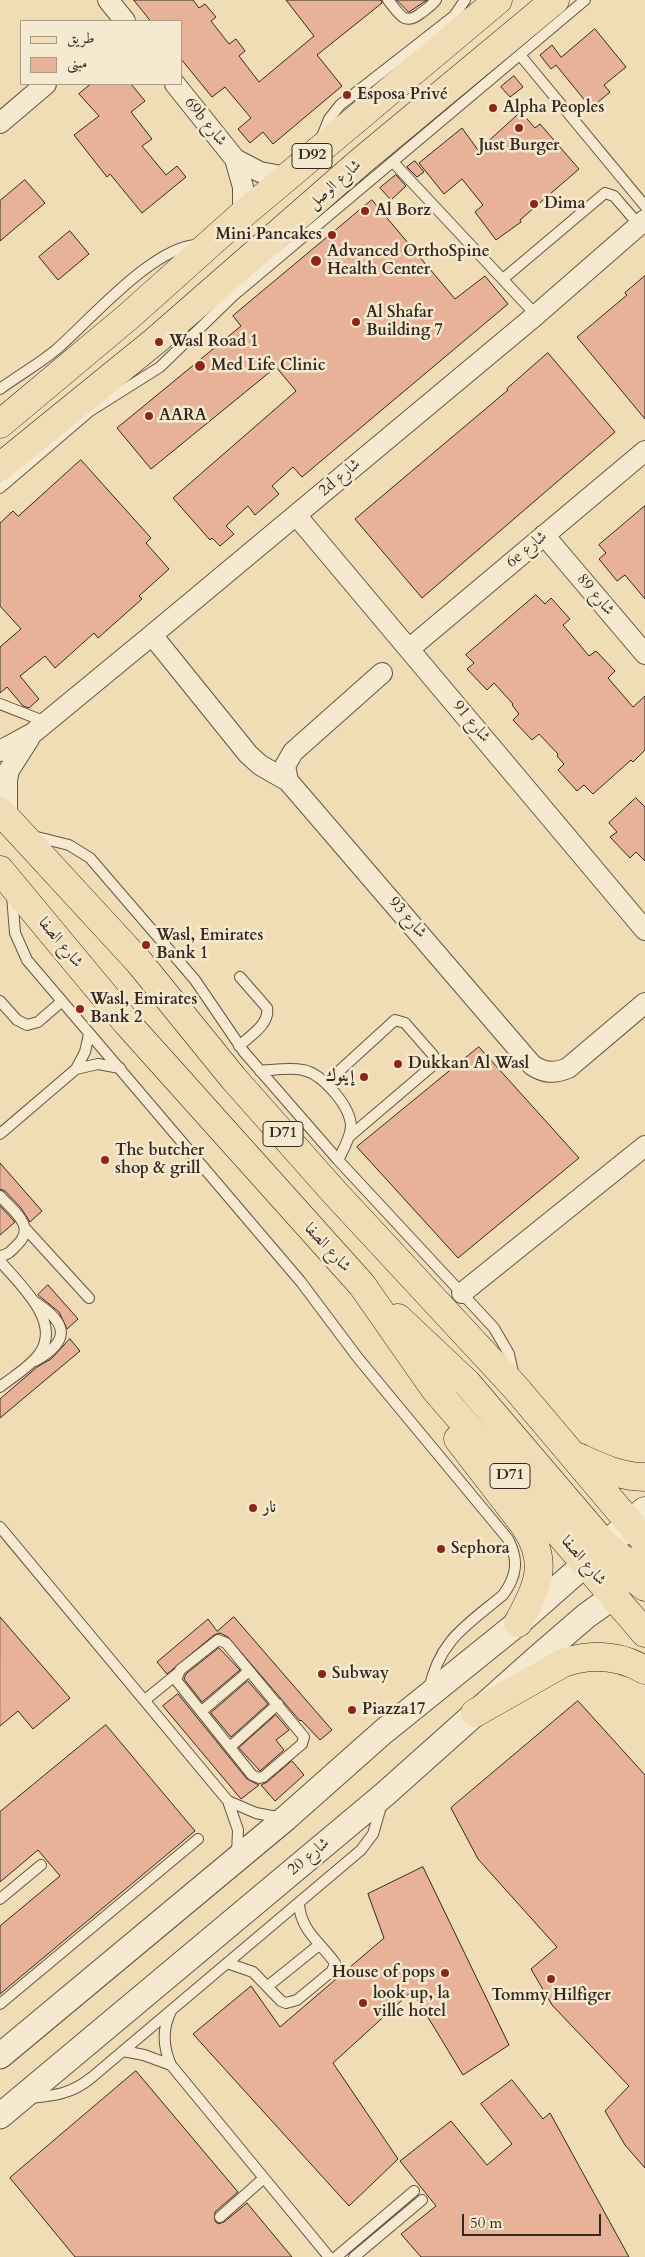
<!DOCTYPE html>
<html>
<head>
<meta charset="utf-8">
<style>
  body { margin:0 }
  #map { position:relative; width:645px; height:2257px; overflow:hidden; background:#f0ddb6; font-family:Cardo,Amiri,serif }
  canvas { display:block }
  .legend { position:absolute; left:20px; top:20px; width:162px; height:65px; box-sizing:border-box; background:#f5e9d0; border:1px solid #a89c8a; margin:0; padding:6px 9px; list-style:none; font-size:15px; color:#352820 }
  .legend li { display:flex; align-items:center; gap:10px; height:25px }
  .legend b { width:25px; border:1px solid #a89c8a }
  .scale { position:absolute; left:462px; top:2214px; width:139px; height:22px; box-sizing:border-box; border:2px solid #352820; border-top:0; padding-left:6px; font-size:15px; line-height:18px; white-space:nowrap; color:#352820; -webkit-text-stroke:4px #f5e9d0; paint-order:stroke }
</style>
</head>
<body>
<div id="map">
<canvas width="645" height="2257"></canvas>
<ul class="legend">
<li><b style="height:6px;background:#f0ddb6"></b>طريق</li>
<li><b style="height:14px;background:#e7b297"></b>مبنى</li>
</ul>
<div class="scale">50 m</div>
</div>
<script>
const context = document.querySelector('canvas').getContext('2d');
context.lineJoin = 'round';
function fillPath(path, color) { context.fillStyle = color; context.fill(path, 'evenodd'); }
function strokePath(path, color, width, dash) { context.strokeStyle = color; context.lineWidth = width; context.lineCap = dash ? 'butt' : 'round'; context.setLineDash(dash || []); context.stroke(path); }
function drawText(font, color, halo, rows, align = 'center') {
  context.font = font + ' Cardo,Amiri,serif'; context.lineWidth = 5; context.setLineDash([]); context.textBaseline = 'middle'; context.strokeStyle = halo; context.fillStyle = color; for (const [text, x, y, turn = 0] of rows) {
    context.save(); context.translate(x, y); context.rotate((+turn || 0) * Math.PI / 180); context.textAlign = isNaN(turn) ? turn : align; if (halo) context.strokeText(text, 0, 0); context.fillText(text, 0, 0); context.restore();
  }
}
const building = new Path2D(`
  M134,0H193L199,8L205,4L216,17L211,21L229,44L236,39L245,51L239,56L259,82L314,36L286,0H381L382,3L317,55L342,86L273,144L263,132L250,143L238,129L251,118L225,87L212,97L181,59V21H151Z
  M397,0H427L409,12Z
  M595,29L626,67L604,85L610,92L591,108L556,65L551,69L540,55L552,45L561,57Z
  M514,76L523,87L510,97L501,87Z
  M91,84H131L145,101L131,112L152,139L142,146L166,175L177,166L186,177L142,213L110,174L107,177L74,135L99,116L79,94Z
  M521,112L535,128L540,124L579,169L520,220L521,222L496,240L475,212L483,205L462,179L444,194L419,163L462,128L478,150Z
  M415,161L424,172L417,177L407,167Z
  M396,175L406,186L391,200L380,188Z
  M25,180L45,203L0,241V201Z
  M372,200L455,299L485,276L508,304L302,477L293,467L272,486L279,494L255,515L248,506L226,526L234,534L220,546L212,538L210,540L173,498L296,391L276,367L151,469L117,428L241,326L233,316Z
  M70,231L89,254L58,280L39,257Z
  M645,276V419L577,337L627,295L625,293Z
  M548,353L615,432L422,598L355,519L508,390L507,389Z
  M81,460L151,538L146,543L169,569L139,596L142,599L98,638L94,633L55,668L45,656L20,676L39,699L29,708L23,706L7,687L0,693V647L21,629L0,606V523L13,511L18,516Z
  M645,506V599L625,575L617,581L599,559L606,553L599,545Z
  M536,595L545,604L551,598L570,619L563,625L589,656L596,651L615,671L608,678L633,707L645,696V750L633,762L631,760L593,794L584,785L577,791L558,770L564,764L557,756L558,754L539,734L532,740L513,720L519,714L512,705L513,704L494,683L487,690L467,669L474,663L466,655Z
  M636,798L645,807V861L636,852L630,858L610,837L617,832L609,823Z
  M479,1047L579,1158L458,1258L357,1147Z
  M0,1163L42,1211L30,1222L21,1208L5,1191L0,1189Z
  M0,1206L15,1222L0,1235Z
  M48,1285L78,1319L67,1329L59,1312L38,1295Z
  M70,1339L80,1351L0,1418V1399L37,1367L51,1359Z
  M0,1617L70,1698L33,1729L18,1711L0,1726Z
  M234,1617L332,1730L320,1740L301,1720L300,1721L228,1637L220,1633L214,1635L167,1674L157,1662L208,1619L217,1631Z
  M219,1648L240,1670L202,1702L184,1679L186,1674Z
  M248,1681L268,1704L231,1737L211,1713Z
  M178,1694L247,1779L259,1785L241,1799L163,1706Z
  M578,1701L645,1775V2168L625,2145L605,2111L629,2086L552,2005L531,1969L557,1947L478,1859L451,1808Z
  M276,1715L289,1730L276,1740L284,1750L260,1771L239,1748Z
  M106,1725L195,1831L0,1994V1926L60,1876L38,1850L0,1882V1812Z
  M292,1761L304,1775L275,1801L261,1785L267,1782Z
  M423,1867L509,2045L463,2075L412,1991L333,2063L398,2159L349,2206L193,2034L251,1986L280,2027L384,1938L368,1894Z
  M136,2071L238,2192L215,2212V2221L218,2224L224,2222L247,2203L292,2257H75L10,2178Z
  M512,2080L543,2119L550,2113L629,2257H421L401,2234L436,2206L400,2161L451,2121L487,2165L512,2144L481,2104Z`);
const service = new Path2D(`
  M388,0C399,13 404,27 421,13C427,9 432,5 436,0
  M520,55L645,206
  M321,139L329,119L340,105L454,16L465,0
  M393,162L536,315
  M503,279L605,193L614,196L639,225
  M0,389C19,375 39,364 57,349C90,320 154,246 197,245
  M0,488L90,411L160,367L233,296L585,0
  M0,704L46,722
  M33,836L69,845L90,858L195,980L244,1052L338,1160L494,1328L509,1354L514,1377
  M12,895L15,933L27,960L301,1282L358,1358L508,1539C519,1560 517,1576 503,1595C467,1625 439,1640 429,1690
  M0,1001L17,1020L27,1025L38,1022L61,1002
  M239,1046C250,1036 270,1024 267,1008L240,977
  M76,1069L98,1064L120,1068
  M260,1071C274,1070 290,1067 303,1070C323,1074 351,1107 351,1127C350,1139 343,1150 338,1160
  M326,1083L395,1020L405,1023L433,1055L435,1059L431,1067L350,1136
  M0,1134L76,1069L85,1052L89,1034
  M0,1196C13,1211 37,1226 17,1245C11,1251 8,1255 0,1256
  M25,1228L89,1298
  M0,1261C19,1284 63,1322 39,1354C30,1367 12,1377 0,1387
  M35,1302C68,1323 71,1341 35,1361
  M0,1527L228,1801L238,1830L237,1855
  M218,1640L226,1643L304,1737L302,1744L263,1777L259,1778L252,1775L176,1680L180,1670Z
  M145,1700L177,1674
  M202,1711L249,1671
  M230,1747L278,1704
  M228,1801L256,1813L282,1818
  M0,1899L41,1865
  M227,1963L253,1972L281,2001L286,2003L297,2000L332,1971L335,1963C320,1942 300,1930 299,1903
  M268,1986L319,1945
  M0,2004L198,1839
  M171,2011C162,2029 163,2047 171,2065L329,2257
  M123,2051L144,2055L171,2065
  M29,2098C54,2096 71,2094 91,2078L361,1850L373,1834L382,1803
  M220,2217L264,2178
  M336,2257L414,2191
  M354,2257L422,2200`);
const minor = new Path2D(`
  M108,0L125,21
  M175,84L235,159L243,187V214
  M0,123L46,84
  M235,159L260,172L287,177
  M296,515L645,930
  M544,535L645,654
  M152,635L248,754L260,765L288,781
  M409,649L645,451
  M382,673L293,752L285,766L288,781L532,1065C544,1073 554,1074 568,1068L645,1003
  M0,751L33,733L152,635L536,315L645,220
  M7,820V780L9,770L29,739
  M462,1293L645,1146`);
const tertiary = new Path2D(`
  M0,2056L286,1818L383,1732L518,1623L585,1564
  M0,2116L385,1794L535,1660L586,1616L614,1596`);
const secondary = new Path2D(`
  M588,1561L645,1511`);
const primary = new Path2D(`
  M0,424L129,316L243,214L498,0
  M0,467L155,341L360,162L555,0
  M0,811L139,962L234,1079L335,1193L515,1387L645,1541
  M0,870L127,1023L362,1285L434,1388L645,1633
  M398,1318L467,1383L606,1546L624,1560L645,1565
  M458,1439L525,1526C550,1564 537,1587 518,1623
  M578,1457C600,1467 620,1477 645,1477
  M611,1566L629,1575L645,1587
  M475,1713L563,1663C592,1653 619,1655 645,1670`);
const markers = [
  [347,95,5,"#8f2418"],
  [493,108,5,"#8f2418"],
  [519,128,5,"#8f2418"],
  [534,204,5,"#8f2418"],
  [365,211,5,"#8f2418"],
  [332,235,5,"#8f2418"],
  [316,261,6,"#8f2418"],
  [356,322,5,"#8f2418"],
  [159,342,5,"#8f2418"],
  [200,366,6,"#8f2418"],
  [149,416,5,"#8f2418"],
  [146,945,5,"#8f2418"],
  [80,1009,5,"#8f2418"],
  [398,1064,5,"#8f2418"],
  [364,1077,5,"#8f2418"],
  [105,1160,5,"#8f2418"],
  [253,1508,5,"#8f2418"],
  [441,1549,5,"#8f2418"],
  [322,1674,5,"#8f2418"],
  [352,1710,5,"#8f2418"],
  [445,1973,5,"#8f2418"],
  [551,1979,5,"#8f2418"],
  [363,2003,5,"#8f2418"]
];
const shields = [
  [312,156,40],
  [283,1134,40],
  [510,1476,40]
];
const shieldNames = [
  ["D92",312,156],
  ["D71",283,1134],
  ["D71",510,1476]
];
const poiNames = [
  ["Esposa Privé",357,95],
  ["Alpha Peoples",503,108],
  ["Just Burger",519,146,"center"],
  ["Dima",544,204],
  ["Al Borz",375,211],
  ["Mini Pancakes",322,235,"right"],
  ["Advanced OrthoSpine",327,252],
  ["Health Center",327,270],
  ["Al Shafar",366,313],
  ["Building 7",366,331],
  ["Wasl Road 1",169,342],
  ["Med Life Clinic",211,366],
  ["AARA",159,416],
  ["Wasl, Emirates",156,936],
  ["Bank 1",156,954],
  ["Wasl, Emirates",90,1000],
  ["Bank 2",90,1018],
  ["Dukkan Al Wasl",408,1064],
  ["إينوك",354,1077,"right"],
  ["The butcher",115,1151],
  ["shop & grill",115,1169],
  ["نار",263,1508],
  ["Sephora",451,1549],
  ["Subway",332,1674],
  ["Piazza17",362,1710],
  ["House of pops",435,1973,"right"],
  ["look up, la",373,1994],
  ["ville hotel",373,2012],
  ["Tommy Hilfiger",551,1996,"center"]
];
const streetNames = [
  ["69b شارع",205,122,51],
  ["شارع الوصل",335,185,-42],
  ["2d شارع",340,478,-40],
  ["6e شارع",527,550,-40],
  ["شارع 89",595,595,50],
  ["شارع 91",471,722,50],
  ["شارع 93",407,918,49],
  ["شارع الصفا",60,943,50],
  ["شارع الصفا",327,1248,47],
  ["شارع الصفا",583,1561,49],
  ["شارع 20",309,1857,-40]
];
fillPath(building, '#e7b297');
strokePath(building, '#352820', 1);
strokePath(service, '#645546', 12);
strokePath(minor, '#645546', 22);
strokePath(tertiary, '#645546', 27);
strokePath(secondary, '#352820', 29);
strokePath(primary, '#352820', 29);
strokePath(service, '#f5e9d0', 10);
strokePath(minor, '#f5e9d0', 20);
strokePath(tertiary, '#f5e9d0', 25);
strokePath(secondary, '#f5e9d0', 28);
strokePath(primary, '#f0ddb6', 28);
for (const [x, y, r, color] of markers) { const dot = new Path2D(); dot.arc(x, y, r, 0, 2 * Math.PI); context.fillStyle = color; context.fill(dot); strokePath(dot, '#f5e9d0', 2); }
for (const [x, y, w] of shields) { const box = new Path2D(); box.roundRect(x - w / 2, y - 12.5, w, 25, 4); context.fillStyle = '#f5e9d0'; context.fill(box); strokePath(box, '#352820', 1); }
drawText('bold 15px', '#352820', null, shieldNames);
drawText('bold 16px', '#352820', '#f5e9d0', poiNames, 'left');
drawText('16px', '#352820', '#f5e9d0', streetNames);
</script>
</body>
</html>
